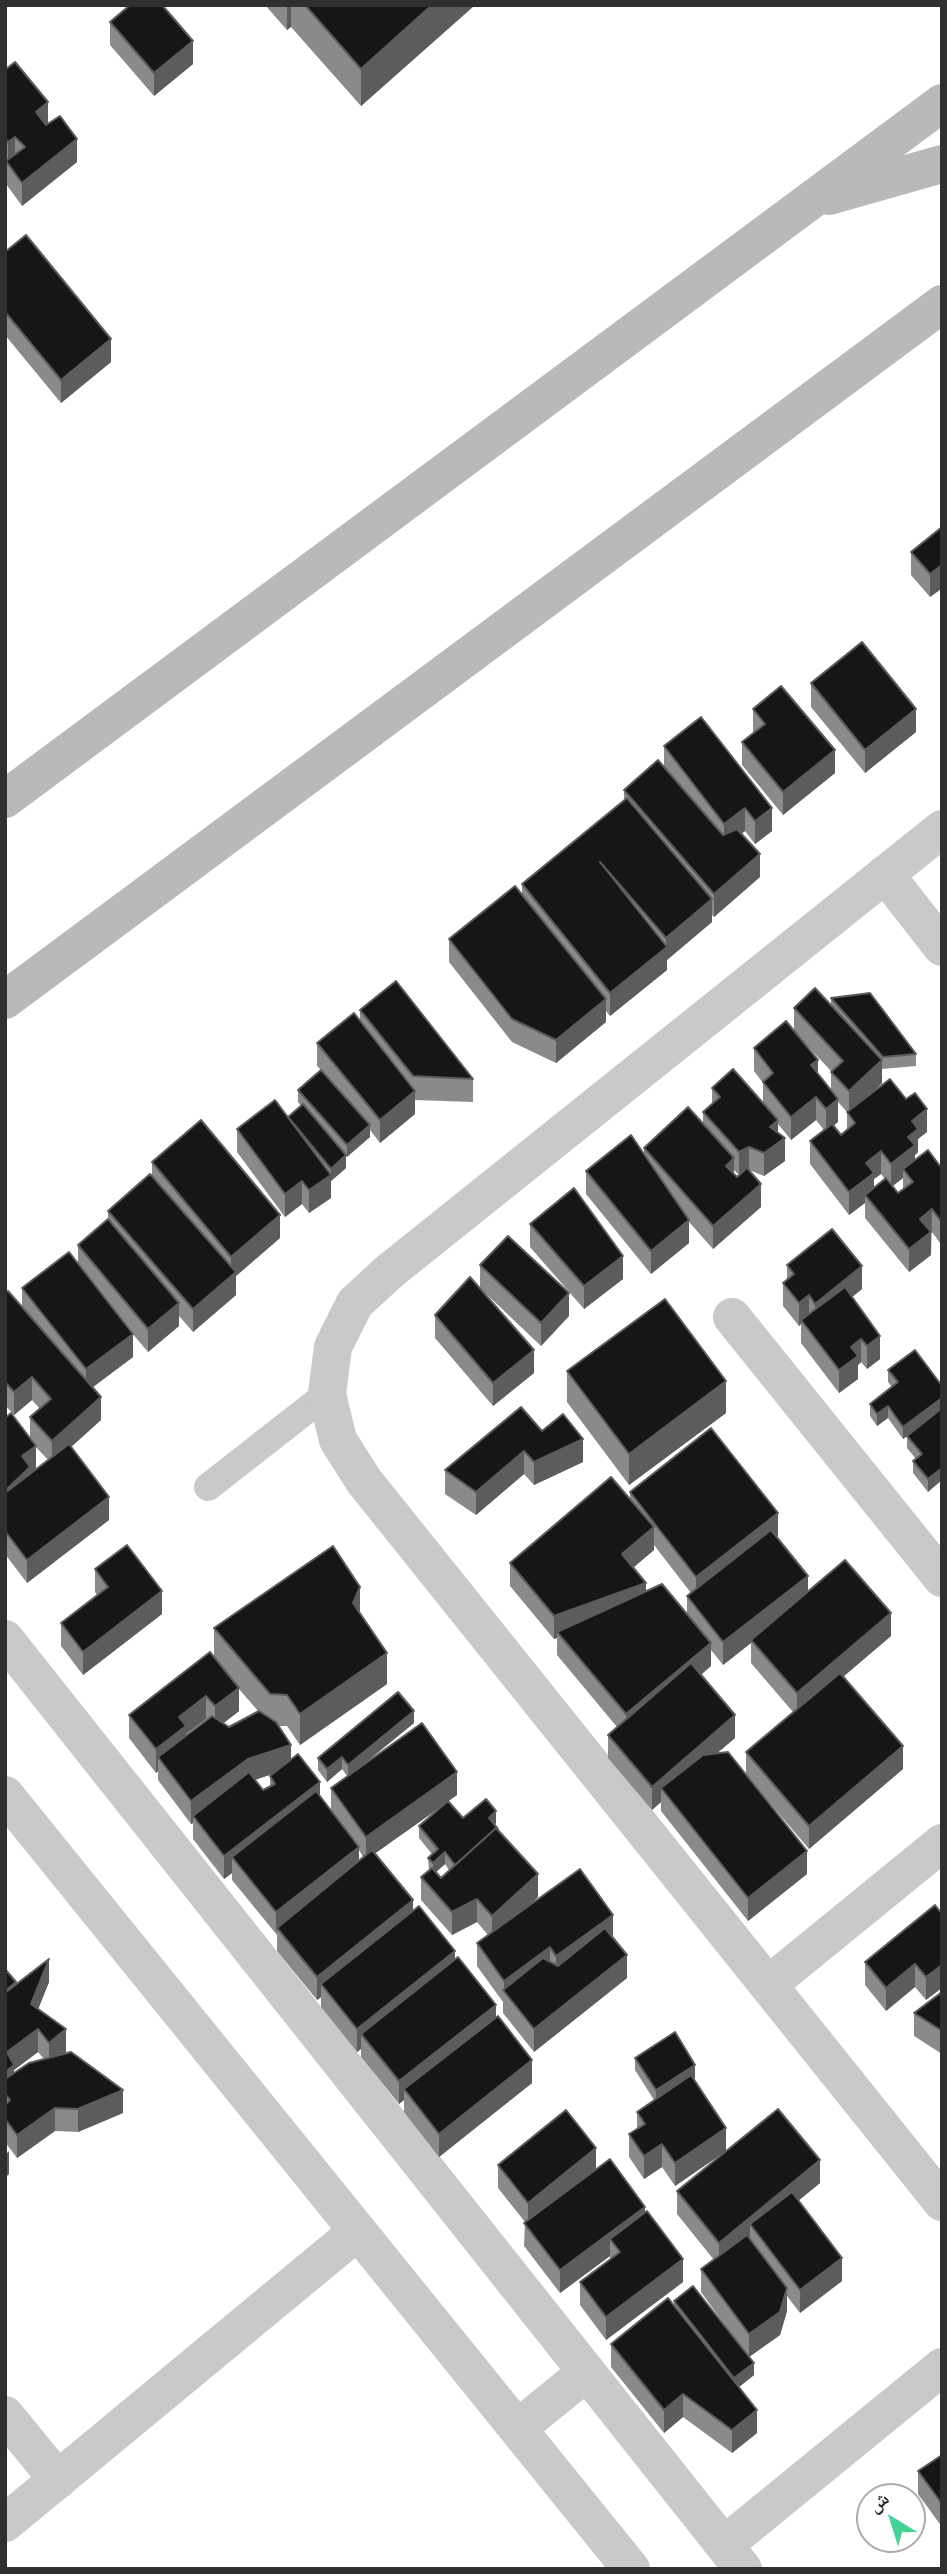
<!DOCTYPE html>
<html>
<head>
<meta charset="utf-8">
<style>
  body { margin:0 }
  #map { position:relative; width:947px; height:2574px; overflow:hidden; background:#fff; font-family:"Sofia Sans Condensed","Noto Naskh Arabic",sans-serif }
  canvas { display:block }
  .frame { position:absolute; inset:0; border:7px solid #2f2f2f; pointer-events:none }
  .north { position:absolute; left:856px; top:2483px; width:70px; height:70px; box-sizing:border-box; background:#fff; border:2px solid #acacac; border-radius:50%; rotate:322deg; font-size:19px; font-weight:700; line-height:28px; text-align:center; color:#2f2f2f }
  .north::after { content:''; display:block; margin:auto; width:24px; height:32px; background:#44d297; clip-path:polygon(50% 0,100% 100%,50% 72%,0 100%) }
</style>
</head>
<body>
<div id="map">
<canvas width="947" height="2574"></canvas>
<div class="frame"></div>
<div class="north">ش</div>
</div>
<script>
const context = document.querySelector('canvas').getContext('2d');
context.lineJoin = 'round';
function strokePath(path, color, width, dash) { context.strokeStyle = color; context.lineWidth = width; context.lineCap = dash ? 'butt' : 'round'; context.setLineDash(dash || []); context.stroke(path); }
function fillPath(path, color) { context.fillStyle = color; context.fill(path, 'evenodd'); }
const lane = new Path2D(`
  M208,1487L327,1394`);
const street = new Path2D(`
  M942,829L390,1271L355,1303L333,1347L327,1394L338,1440L364,1481L942,2202
  M885,874L942,947
  M732,1317L942,1578
  M5,1639L743,2569
  M5,1795L631,2569
  M768,1985L942,1843
  M5,2415L58,2480
  M518,2428L587,2372
  M5,2523L358,2231
  M724,2545L942,2367`);
const secondary = new Path2D(`
  M829,196L942,164
  M5,799L942,103
  M5,1000L942,304`);
const wall = new Path2D(`
  M265,5H475L361,106L291,27L287,30Z
  M110,22L193,64L154,96L110,45Z
  M5,70L77,162L22,206L6,184Z
  M5,252L111,362L61,403L5,335Z
  M942,527V610L941,609V589L930,597L911,575V552Z
  M811,683L916,732L865,773L811,707Z
  M753,709L835,773L783,815L742,765V742L753,733Z
  M701,717L772,831L755,844L745,831L741,834L760,877L714,917L712,915V922L667,960V970L610,1016L606,1011V1022L556,1063L512,1042L449,962V939L522,894V884L624,800V790L664,767V746Z
  M831,998L916,1054V1066L882,1069V1083L873,1092L927,1132L918,1139V1152L915,1155V1160L940,1166L942,1164V1266L940,1263V1243L932,1232L931,1233V1255L909,1272L865,1218V1203L849,1215L810,1164V1141L824,1130L816,1120L791,1140L778,1124V1133L785,1161L764,1176L749,1170L761,1207L713,1249L689,1222V1243L651,1274L586,1194V1171L644,1153V1148L703,1123V1112L712,1104V1088L763,1103V1083L754,1071V1048L794,1030V1008L831,1005ZM802,1040L831,1071V1090L818,1074ZM838,1102L847,1112V1130L841,1135L834,1125L838,1122ZM734,1170L739,1175L737,1177L734,1175ZM881,1174L885,1179L874,1188V1179ZM903,1178V1190L898,1193L893,1186Z
  M360,1010L473,1079V1102L415,1100V1114L380,1143L370,1130V1137L346,1157V1168L331,1181V1198L309,1213L302,1204L285,1217L237,1152V1129L288,1117L301,1106L298,1102V1090L321,1070L317,1066V1043L360,1021Z
  M152,1162L280,1238L236,1276V1295L193,1332L179,1316V1326L148,1352L131,1332L133,1357L92,1388L101,1420L71,1447L109,1520L27,1583L5,1554V1418L30,1438V1417L40,1409L32,1400L14,1415L5,1405V1293L22,1307V1288L78,1264V1245L108,1220V1211L152,1176ZM36,1447L48,1460L30,1474L36,1469Z
  M530,1224L623,1279L584,1309L530,1247Z
  M480,1265L569,1316L541,1346L480,1288Z
  M787,1265L862,1289L852,1297L880,1359L867,1369L861,1362L858,1365V1379L839,1393L801,1343V1324L799,1326L783,1306V1283L787,1279Z
  M435,1315L534,1373L493,1406L435,1338Z
  M888,1370L942,1386L928,1492L913,1473V1461L916,1459L907,1448V1436L903,1439L888,1418L877,1426L870,1416V1404L892,1387L888,1382Z
  M567,1371L726,1413L629,1485L567,1402Z
  M542,1431L583,1462L534,1485L524,1474L476,1515L445,1494V1470Z
  M630,1492L778,1536L776,1537L808,1592L891,1636L844,1676L903,1769L809,1849L750,1780L807,1874L748,1921L661,1811V1802L652,1810L608,1758V1735L617,1727L557,1655V1638L554,1639L510,1586V1563L630,1499ZM654,1545L691,1593L687,1596V1614L646,1591L633,1568L654,1550ZM751,1643V1663L793,1712L746,1752V1774L717,1753L735,1738L701,1675L711,1666V1650L723,1665Z
  M95,1569L162,1614L83,1675L61,1646V1623L97,1595L95,1592Z
  M360,1614L387,1684L300,1745L287,1726H278L291,1760L331,1811V1788L347,1776L342,1769L327,1782L318,1770V1758L414,1723L356,1770L457,1795L448,1801L463,1818L496,1823L495,1825L538,1897L528,1907L613,1938L627,1978L534,2052L503,2013V2002L477,1966V1943L488,1935L477,1922L452,1935L421,1900V1877L429,1871L428,1858L432,1854L419,1838V1826L444,1805L375,1853L413,1911L455,1960L496,2018L532,2083L439,2157L404,2112V2100L399,2104L361,2057V2049L357,2052L321,2007V1997L317,2000L277,1951V1935L232,1880V1873L224,1879L193,1839V1823L191,1824L158,1780V1771L156,1773L129,1738V1715L214,1656V1628ZM239,1689L258,1711L229,1727L223,1723L239,1711ZM206,1719L207,1720L186,1736V1734ZM272,1774L270,1776V1787L263,1790L255,1780ZM359,1850L363,1857L359,1860ZM445,1864L449,1870L441,1878L436,1872Z
  M935,1905L926,2000L915,1987L886,2011L865,1985V1962Z
  M5,1969L16,1985L49,1982L38,2009L66,2052L64,2054L123,2113L78,2132L55,2131L17,2158L5,2142ZM38,2052L44,2059L14,2073V2070Z
  M942,1992V2054L914,2036V2013Z
  M635,2058L695,2078L693,2079L726,2151L820,2183L799,2200L842,2281L800,2313L787,2296V2311L780,2335L749,2357L754,2375L739,2387L757,2433L732,2453L683,2417L664,2433L611,2367V2344L674,2306V2301L736,2341L701,2292V2269L714,2260L677,2214V2191L723,2153L675,2186L662,2167L644,2179L629,2157V2134L637,2129V2112L654,2100L635,2070Z
  M498,2165L596,2169L645,2212L683,2282L606,2340L580,2305V2282L610,2259V2256L560,2293L524,2246L525,2222L498,2188Z
  M942,2455V2527L918,2494V2471Z`);
const shadedWall = new Path2D(`
  M287,5H291V27L287,30Z
  M432,5H475L361,106V69Z
  M193,41V64L154,96V73Z
  M48,102V125L36,135V112Z
  M15,137V160L8,165V142Z
  M77,139V162L22,206V183Z
  M111,339V362L61,403V380Z
  M942,565V587L941,586V589L930,597V574Z
  M916,709V732L865,773V750Z
  M835,750V773L783,815V792Z
  M745,808V831L724,847V824Z
  M772,808V831L755,844V821Z
  M760,854V877L714,917V894Z
  M712,899V922L667,960V970L610,1016V993L666,948V938Z
  M606,999V1022L556,1063V1040Z
  M818,1060V1083L811,1065Z
  M882,1060V1083L849,1114V1091Z
  M415,1091V1114L380,1143V1120Z
  M816,1097V1120L791,1140V1117Z
  M838,1099V1122L826,1132V1109Z
  M927,1109V1132L918,1139V1152L915,1155V1169H903V1178L891,1187V1164L908,1137L912,1121Z
  M778,1120V1143L785,1138V1161L764,1176V1153L770,1127Z
  M370,1125V1137L347,1157V1145Z
  M749,1147V1170L739,1175V1152Z
  M881,1151V1174L874,1179V1196L865,1195V1203L849,1215V1192L866,1163Z
  M346,1155V1168L331,1181V1169Z
  M734,1158V1181L726,1166Z
  M331,1175V1198L309,1213V1190Z
  M302,1181V1204L285,1217V1194Z
  M761,1184V1207L713,1249V1226Z
  M932,1209L931,1255L909,1272V1249L920,1219Z
  M280,1215V1238L236,1276V1295L193,1332V1309L231,1276V1257Z
  M942,1218V1241L940,1240V1243V1220Z
  M689,1220V1243L651,1274V1251Z
  M623,1256V1279L584,1309V1286Z
  M862,1266V1289L815,1327V1304Z
  M569,1293V1316L541,1346V1323Z
  M809,1295V1319L801,1320V1324L799,1326V1303Z
  M179,1303V1326L148,1352V1329Z
  M133,1334V1357L86,1392V1369Z
  M880,1336V1359L867,1369V1346Z
  M861,1339V1362L858,1365V1379L839,1393V1370L851,1347Z
  M534,1350V1373L493,1406V1383Z
  M32,1377V1400L14,1415V1392Z
  M726,1381V1413L629,1485V1454Z
  M101,1397V1420L52,1464V1441Z
  M942,1398V1410L903,1439V1427Z
  M888,1406V1418L877,1426V1414Z
  M583,1439V1462L534,1485V1462Z
  M36,1446V1469L30,1473V1490L5,1514V1491L22,1456Z
  M524,1451V1474L476,1515V1492Z
  M942,1468V1480L928,1492V1479Z
  M109,1497V1520L27,1583V1560Z
  M778,1513V1536L696,1600V1577Z
  M654,1527V1550L622,1577V1554Z
  M808,1576V1599L751,1640V1643L723,1665V1642Z
  M646,1583V1606L557,1632V1638L554,1639V1616Z
  M360,1587V1618L353,1603Z
  M162,1591V1614L83,1675V1652Z
  M891,1613V1636L797,1716V1693Z
  M711,1643V1666L626,1737V1714Z
  M387,1653V1684L300,1745V1714Z
  M239,1688V1711L215,1730V1706Z
  M206,1696V1719L186,1734V1749L158,1757V1771L156,1773V1749L179,1717Z
  M414,1711V1723L348,1777V1765Z
  M735,1715V1738L667,1796L661,1788V1802L652,1810V1787Z
  M291,1745V1768L248,1782L193,1816V1823L191,1824V1801L248,1759Z
  M903,1746V1769L809,1849V1826Z
  M342,1757V1769L327,1782V1769Z
  M457,1772V1795L366,1860V1837Z
  M320,1782V1805L232,1857V1873L224,1879V1856Z
  M496,1811V1823L489,1830V1818Z
  M359,1847V1870L277,1928L276,1935V1912Z
  M807,1851V1874L748,1921V1898Z
  M445,1852V1864L433,1875V1863Z
  M538,1874V1897L492,1939V1916Z
  M477,1899V1922L452,1935V1912Z
  M413,1900V1923L321,1984V1997L317,2000V1977Z
  M613,1915V1938L556,1979V1956Z
  M550,1947V1970L504,1992V1981Z
  M455,1951V1974L361,2034V2049L357,2052V2029Z
  M627,1955V1978L534,2052V2029Z
  M49,1959V1982L31,2027V2004Z
  M915,1964V1987L886,2011V1988Z
  M942,1965V1988L926,2000V1977Z
  M496,2005V2028L404,2089V2100L399,2104V2081Z
  M38,2029V2052L14,2070V2088L5,2094L7,2052Z
  M66,2029V2052L49,2066V2043Z
  M532,2060V2083L439,2157V2134Z
  M695,2065V2078L656,2102V2090Z
  M123,2090V2113L78,2132V2109Z
  M55,2108V2131L17,2158V2135Z
  M726,2128V2151L675,2186V2163Z
  M662,2144V2167L644,2179V2156Z
  M596,2148V2171L528,2226V2203Z
  M9,2151V2174L5,2178V2155Z
  M820,2160V2183L758,2234L750,2224V2240L719,2266V2243Z
  M645,2207V2230L610,2239V2256L560,2293V2270Z
  M842,2258V2281L800,2313V2290Z
  M683,2259V2282L606,2340V2317Z
  M787,2288V2311L780,2335L749,2357V2334Z
  M754,2363V2375L734,2391V2378Z
  M683,2394V2417L664,2433V2410Z
  M757,2410V2433L732,2453V2430Z`);
const building = new Path2D(`
  M130,5H162L193,41L154,73L110,22Z
  M305,5H432L361,69Z
  M15,62L48,102L36,112L46,125L60,116L77,139L22,183L6,161L25,147L15,137L8,142L5,138V70Z
  M26,235L111,339L61,380L5,312V252Z
  M942,527V565L930,574L911,552Z
  M862,642L916,709L865,750L811,683Z
  M781,686L835,750L783,792L742,742L765,724L753,709Z
  M701,717L772,808L755,821L745,808L724,824L664,746Z
  M658,760L723,835L737,829L760,854L714,894L624,790Z
  M627,798L712,899L666,938L600,862L667,947L610,993L522,884Z
  M515,886L606,999L556,1040L512,1019L449,939Z
  M396,981L473,1079L413,1076L360,1010Z
  M815,988L882,1060L849,1091L831,1072L843,1061L794,1008Z
  M870,993L916,1054L883,1057L831,998Z
  M354,1013L415,1091L380,1120L317,1043Z
  M786,1021L818,1060L811,1065L838,1099L826,1109L816,1097L791,1117L763,1082L773,1073L754,1048Z
  M733,1069L778,1120L770,1127L785,1138L764,1153L749,1147L739,1152L703,1112L720,1097L712,1088Z
  M321,1070L370,1125L347,1145L298,1090Z
  M890,1079L906,1099L915,1093L927,1109L912,1121L918,1129L908,1137L915,1145L891,1164L881,1151L866,1163L874,1173L849,1192L810,1141L832,1124L841,1135L855,1123L847,1112Z
  M275,1100L331,1175L309,1190L302,1181L285,1194L237,1129Z
  M303,1104L346,1155L331,1169L288,1117Z
  M688,1107L734,1158L726,1166L737,1177L747,1168L761,1184L713,1226L644,1148Z
  M201,1120L280,1215L231,1257L152,1162Z
  M631,1135L689,1220L651,1251L586,1171Z
  M928,1150L940,1166L942,1164V1218L940,1220L932,1209L920,1219L931,1232L909,1249L865,1195L886,1178L898,1193L913,1182L903,1169Z
  M150,1174L236,1272L193,1309L108,1211Z
  M574,1188L623,1256L584,1286L530,1224Z
  M108,1219L179,1303L148,1329L78,1245Z
  M832,1229L862,1266L815,1304L809,1295L799,1303L783,1283L794,1274L787,1265Z
  M508,1236L569,1293L541,1323L480,1265Z
  M69,1252L133,1334L86,1369L22,1288Z
  M470,1277L534,1350L493,1383L435,1315Z
  M845,1287L880,1336L867,1346L861,1339L851,1347L858,1356L839,1370L801,1320Z
  M8,1291L101,1397L52,1441L30,1417L51,1399L32,1377L14,1392L5,1382V1293Z
  M665,1299L726,1381L629,1454L567,1371Z
  M915,1350L942,1386V1398L903,1427L888,1406L877,1414L870,1404L898,1382L888,1370Z
  M521,1407L542,1431L563,1414L583,1439L534,1462L524,1451L476,1492L445,1470Z
  M942,1408V1468L928,1479L913,1461L922,1454L907,1436Z
  M11,1413L36,1446L22,1456L30,1467L5,1491V1418Z
  M711,1428L778,1513L696,1577L630,1492Z
  M69,1444L109,1497L27,1560L5,1531V1493Z
  M611,1477L654,1527L622,1554L646,1583L554,1616L510,1563Z
  M771,1530L808,1576L723,1642L687,1596Z
  M127,1545L162,1591L83,1652L61,1623L108,1587L95,1569Z
  M333,1546L360,1587L353,1603L387,1653L300,1714L287,1695L270,1694L214,1628Z
  M845,1560L891,1613L797,1693L751,1640Z
  M662,1584L711,1643L626,1714L557,1632Z
  M210,1652L239,1688L215,1706L206,1696L179,1717L186,1726L156,1749L129,1715Z
  M691,1663L735,1715L652,1787L608,1735Z
  M840,1673L903,1746L809,1826L746,1752Z
  M398,1692L414,1711L348,1765L342,1757L327,1769L318,1758Z
  M259,1711L276,1722L291,1745L248,1759L191,1801L158,1757L212,1716L229,1727Z
  M422,1723L457,1772L366,1837L331,1788Z
  M728,1752L807,1851L748,1898L661,1788L703,1755Z
  M298,1754L320,1782L224,1856L193,1816L249,1772L263,1790L275,1784L270,1776Z
  M316,1791L359,1847L276,1912L232,1857Z
  M486,1799L496,1811L489,1818L498,1829L496,1828L455,1865L445,1852L433,1863L428,1858L438,1849L419,1826L448,1801L463,1818Z
  M496,1828L538,1874L492,1916L477,1899L452,1912L421,1877L432,1868L441,1878Z
  M372,1850L413,1900L317,1977L277,1928Z
  M580,1869L613,1915L556,1956L550,1947L504,1981L477,1943Z
  M935,1905L942,1914V1965L926,1977L915,1964L886,1988L865,1962Z
  M419,1906L455,1951L357,2029L321,1984Z
  M605,1928L627,1955L534,2029L503,1990L543,1958L558,1966Z
  M458,1957L496,2005L399,2081L361,2034Z
  M49,1959L31,2004L66,2029L49,2043L38,2029L7,2052L14,2065L5,2072V1993Z
  M5,1969L16,1982L5,1991Z
  M942,1992V2031L914,2013Z
  M498,2016L532,2060L439,2134L404,2089Z
  M675,2032L695,2065L656,2090L635,2058Z
  M71,2052L123,2090L78,2109L55,2108L17,2135L5,2119V2105L10,2100L5,2094V2079L29,2063Z
  M691,2075L726,2128L675,2163L662,2144L644,2156L629,2134L645,2124L637,2112Z
  M778,2109L820,2160L719,2243L677,2191Z
  M566,2110L596,2148L528,2203L498,2165Z
  M610,2159L645,2207L560,2270L524,2223Z
  M792,2192L842,2258L800,2290L750,2224Z
  M647,2211L683,2259L606,2317L580,2282L620,2252L610,2239Z
  M747,2235L787,2288L780,2312L749,2334L701,2269Z
  M693,2286L754,2363L734,2378L674,2301Z
  M668,2298L757,2410L732,2430L683,2394L664,2410L611,2344Z
  M942,2455V2504L918,2471Z`);
strokePath(lane, '#c9c9c9', 28);
strokePath(street, '#c9c9c9', 38);
strokePath(secondary, '#b9b9b9', 38);
fillPath(wall, '#8a8a8a');
fillPath(shadedWall, '#5c5c5c');
fillPath(building, '#161616');
strokePath(building, '#5c5c5c', 2);
</script>
</body>
</html>
